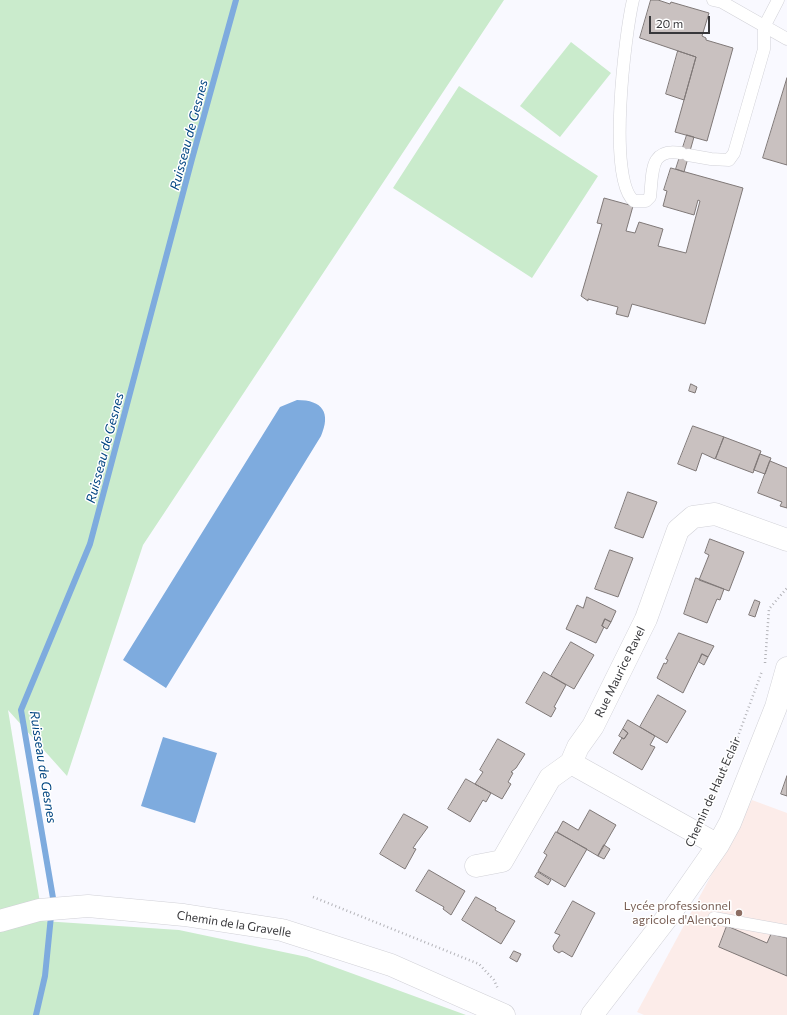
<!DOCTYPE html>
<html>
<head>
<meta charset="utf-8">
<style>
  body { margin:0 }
  #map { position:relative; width:787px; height:1015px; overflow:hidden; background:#f9f9ff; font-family:Commissioner,sans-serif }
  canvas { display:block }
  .scale { position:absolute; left:649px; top:16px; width:61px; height:18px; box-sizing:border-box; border:2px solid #38383b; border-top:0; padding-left:5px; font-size:12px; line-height:14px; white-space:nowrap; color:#38383b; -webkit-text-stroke:3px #fff; paint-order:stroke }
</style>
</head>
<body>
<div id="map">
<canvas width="787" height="1015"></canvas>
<div class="scale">20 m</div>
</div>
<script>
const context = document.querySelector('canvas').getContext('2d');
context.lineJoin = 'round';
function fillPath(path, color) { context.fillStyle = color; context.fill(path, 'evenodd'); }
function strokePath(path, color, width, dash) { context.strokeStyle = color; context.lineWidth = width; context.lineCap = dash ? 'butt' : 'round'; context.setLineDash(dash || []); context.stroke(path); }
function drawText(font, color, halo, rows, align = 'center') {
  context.font = font + ' Commissioner,sans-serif'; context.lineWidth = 3; context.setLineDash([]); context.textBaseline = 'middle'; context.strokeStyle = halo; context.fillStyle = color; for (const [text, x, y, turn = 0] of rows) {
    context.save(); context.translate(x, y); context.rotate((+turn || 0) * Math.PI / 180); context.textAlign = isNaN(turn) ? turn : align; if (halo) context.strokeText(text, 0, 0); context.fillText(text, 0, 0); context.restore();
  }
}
const education = new Path2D(`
  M752,800L787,813V1015H644L637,1012Z`);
const green = new Path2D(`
  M0,0H504L143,545L67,776L8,710L43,921L179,930L307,957L466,1015H0Z
  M571,42L611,73L560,137L520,106Z
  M459,86L598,176L532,278L393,188Z`);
const water = new Path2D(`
  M297,400C323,400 331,413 321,436L166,688L123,660L280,407Z
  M163,737L217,753L195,823L141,806Z`);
const stream = new Path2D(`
  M53,898L21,710L90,544L192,159L236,0
  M36,1015L45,976L51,916`);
const building = new Path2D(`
  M651,0H658L670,4L671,2L709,13L702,36L706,38V40L733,48L707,141L675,132L696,57L640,38Z
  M678,51L696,57L684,100L666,94Z
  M787,78V165L763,158Z
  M687,135L694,137L684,172L676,169Z
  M671,168L743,188L705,324L632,304L628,317L616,314L618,307L588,299V301L581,296L602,224L597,223L604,198L633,206L626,231L635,233L639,222L663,229L658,246L686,253L700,201L698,200L694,215L663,206L667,191L664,190Z
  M691,384L697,387L695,393L689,391Z
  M693,426L724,437L715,459L702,453L696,471L678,464Z
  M724,437L761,451L753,473L716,459Z
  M760,454L771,458L765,474L754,470Z
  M770,461L787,468V508L780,506L782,502L758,493Z
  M628,492L657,502L643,538L615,528Z
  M710,539L744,552L729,591L699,580L709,555L705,553Z
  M610,550L633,558L618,597L595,589Z
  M696,578L724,589L720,600L717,599L707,623L684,614Z
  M587,597L616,611L611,622L605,619L602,626L604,627L596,643L566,629L577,605L583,608Z
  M755,600L760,602L755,617L749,615Z
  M605,619L611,622L607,629L602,626Z
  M679,633L714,646L708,657L702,654L683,693L657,678L664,663L666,664L668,660L666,659Z
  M571,642L594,655L574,689L551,676Z
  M702,654L708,657L704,665L699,662Z
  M544,672L566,685L554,707L556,708L551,717L526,703Z
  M658,695L686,711L667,743L640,727Z
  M628,720L655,736L650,745L655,747L642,770L613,753L622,738L624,739L628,733L623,729Z
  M623,729L628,733L624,739L619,736Z
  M498,739L525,754L516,768L511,772L513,773L508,782L511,784L502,799L475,784L483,772L480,770Z
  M787,776V796L781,794Z
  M466,779L491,793L486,802L483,800L470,822L448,809Z
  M590,810L616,825L598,856L557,832L563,821L578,830Z
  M404,814L428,827L417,842L413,848L416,849L405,869L380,854Z
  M556,832L587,849L565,887L538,871L547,855L544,853Z
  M604,845L610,849L604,859L598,856Z
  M429,870L465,891L451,915L443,909L444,907L416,891Z
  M538,872L551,880L548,885L535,877Z
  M476,897L496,908L495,910L515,921L501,944L462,920Z
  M573,901L595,913L572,957L562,951L559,953L554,950L553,946L560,935L555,933Z
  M727,926L767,943L771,934L787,938V976L719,947Z
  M514,951L521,954L517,962L510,958Z`);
const path = new Path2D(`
  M765,663L769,609L787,588
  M705,815L730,758L762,671
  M313,897L479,964L494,980L498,989`);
const lane = new Path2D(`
  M633,0C625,34 607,180 634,201H646L650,197C653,173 649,147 681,153
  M713,0L722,2L787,39
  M688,155L711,159L729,160L734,153L764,49V27L778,0
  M714,918L787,931`);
const street = new Path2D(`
  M718,845L571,763L578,747L593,726L646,619L678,530L693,517L715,514L787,540
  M476,866L502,861L550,778L571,763
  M0,921L39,910L88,906L184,915L282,930L391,965L504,1015
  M592,1015L672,911L718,845L730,823L776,707L787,668`);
const markers = [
  [739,913,4,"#8d6e63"]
];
const streetNames = [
  ["Rue Maurice Ravel",620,672,-64],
  ["Chemin de Haut Eclair",713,792,-66],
  ["Chemin de la Gravelle",234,924,9]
];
const educationNames = [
  ["Lycée professionnel",731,906],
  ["agricole d'Alençon",731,920]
];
const waterNames = [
  ["Ruisseau de Gesnes",189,135,-75],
  ["Ruisseau de Gesnes",105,448,-75],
  ["Ruisseau de Gesnes",43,767,81]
];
fillPath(education, '#fcece9');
fillPath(green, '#caebcc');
fillPath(water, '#7eabde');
strokePath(stream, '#7eabde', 6);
fillPath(building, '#c9c1c0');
strokePath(building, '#7f7877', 1);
strokePath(lane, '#d1d1d7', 13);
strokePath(street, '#d1d1d7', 23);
strokePath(path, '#b4b4b9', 2.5, [1, 3]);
strokePath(lane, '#fff', 12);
strokePath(street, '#fff', 22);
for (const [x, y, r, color] of markers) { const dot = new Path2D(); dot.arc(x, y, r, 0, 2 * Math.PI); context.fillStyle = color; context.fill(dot); strokePath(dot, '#fff', 1.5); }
drawText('12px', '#38383b', '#fff', streetNames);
drawText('12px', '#785e54', '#fff', educationNames, 'right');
drawText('italic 13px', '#004581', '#fff', waterNames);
</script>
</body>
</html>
